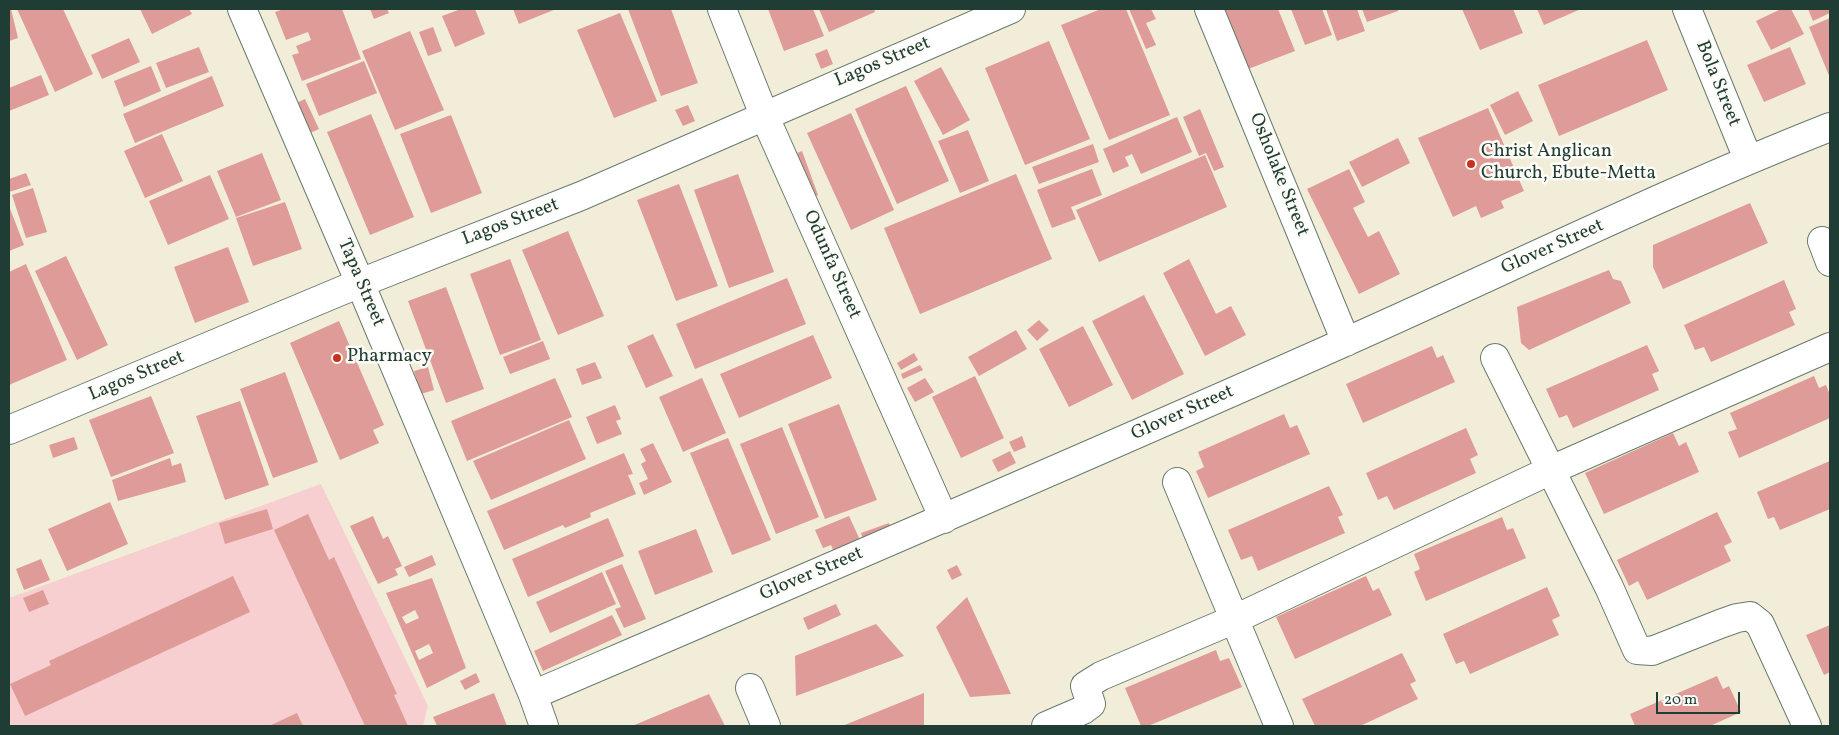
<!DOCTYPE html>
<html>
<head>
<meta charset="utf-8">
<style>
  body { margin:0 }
  #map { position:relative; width:1839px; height:735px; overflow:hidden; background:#f1edd8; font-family:Vollkorn,serif }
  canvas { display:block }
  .frame { position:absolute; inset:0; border:10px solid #1f3d34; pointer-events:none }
  .scale { position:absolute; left:1656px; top:692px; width:84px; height:22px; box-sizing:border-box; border:2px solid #1f3d34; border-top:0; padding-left:6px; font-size:15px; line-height:18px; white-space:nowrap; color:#1f3d34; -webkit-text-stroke:4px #fdfcf7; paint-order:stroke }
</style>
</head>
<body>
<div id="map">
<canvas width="1839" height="735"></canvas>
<div class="frame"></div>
<div class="scale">20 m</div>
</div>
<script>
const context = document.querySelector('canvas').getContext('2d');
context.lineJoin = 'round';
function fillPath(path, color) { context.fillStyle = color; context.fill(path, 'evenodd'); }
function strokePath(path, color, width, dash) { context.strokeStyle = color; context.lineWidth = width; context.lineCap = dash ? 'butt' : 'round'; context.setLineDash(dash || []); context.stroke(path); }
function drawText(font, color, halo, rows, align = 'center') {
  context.font = font + ' Vollkorn,serif'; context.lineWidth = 5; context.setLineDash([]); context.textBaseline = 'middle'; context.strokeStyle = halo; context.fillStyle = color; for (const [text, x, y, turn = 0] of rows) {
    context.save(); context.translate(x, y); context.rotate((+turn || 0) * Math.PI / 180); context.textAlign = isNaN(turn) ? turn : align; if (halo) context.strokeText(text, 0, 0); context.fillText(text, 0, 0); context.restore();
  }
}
const built = new Path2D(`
  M321,484L428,706L423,726H9V598Z`);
const building = new Path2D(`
  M9,9H11L18,38L9,41Z
  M17,9H63L93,74L55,92Z
  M140,9H189L192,14L152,34Z
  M284,9H342L361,59L302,81L292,55L299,53L296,46L311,40L308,32L286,40L275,12Z
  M370,9H387L389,13L374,19Z
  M461,9H475L485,34L455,47L442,16Z
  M513,9H556L519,24Z
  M628,9H671L698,83L661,96Z
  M768,9H813L824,36L784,51Z
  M819,9H874L875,12L829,32Z
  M1101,9H1126L1170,115L1109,140L1061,25Z
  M1129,9H1151L1156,19L1146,23L1156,45L1146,49Z
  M1225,9H1278L1295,51L1248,69Z
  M1291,9H1322L1332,35L1305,45Z
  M1326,9H1357L1365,31L1337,41Z
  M1362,9H1398V11L1367,22Z
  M1462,9H1513L1523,33L1480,50Z
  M1537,9H1581L1544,25Z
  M1781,9H1791L1804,34L1771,50L1756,21Z
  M1808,9H1830V13L1813,21Z
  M620,13L657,101L614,118L577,30Z
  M1830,18V78L1809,27Z
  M433,27L442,51L428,56L419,32Z
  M410,31L444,110L395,130L362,51Z
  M129,38L140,62L102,79L91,55Z
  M1647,40L1668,90L1559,136L1538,85Z
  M1049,41L1090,139L1025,165L985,68Z
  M199,47L209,72L166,88L156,63Z
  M1790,47L1806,84L1764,102L1747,65Z
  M827,49L833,64L821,69L815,54Z
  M364,61L377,93L319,116L306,84Z
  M151,66L161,91L124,107L114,81Z
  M941,67L970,120L943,135L914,81Z
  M41,75L49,95L9,111V88Z
  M212,76L224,106L135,143L123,114Z
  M906,86L949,181L897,204L855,109Z
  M1518,91L1533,121L1505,135L1490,105Z
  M305,99L319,129L303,136L290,106Z
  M688,105L695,121L683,126L675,110Z
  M1488,108L1524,191L1501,201L1504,208L1481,218L1476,206L1453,217L1418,138Z
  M1200,109L1224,167L1214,171L1206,153L1199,156L1183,117Z
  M851,113L894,210L851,230L807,133Z
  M371,114L414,217L370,235L327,132Z
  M451,115L482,193L431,213L400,134Z
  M1177,117L1192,152L1141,174L1132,154L1125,157L1129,166L1113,173L1103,149Z
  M968,130L989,181L960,193L938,141Z
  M162,134L183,181L145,198L124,151Z
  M1398,138L1410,163L1362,187L1349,162Z
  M1093,144L1099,162L1039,184L1032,167Z
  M802,151L818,195L802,202L785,158Z
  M262,153L281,200L236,217L217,171Z
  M1205,155L1227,207L1099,262L1076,210Z
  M1092,169L1102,195L1071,207L1076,219L1052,228L1037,190Z
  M1349,169L1365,202L1353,208L1368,237L1379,231L1400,274L1359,294L1307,189Z
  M26,173L31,185L9,192V179Z
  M738,174L774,272L729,288L694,190Z
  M1016,174L1052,259L920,314L884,228Z
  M210,175L229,219L168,245L149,201Z
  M679,184L718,286L676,301L637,200Z
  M33,188L47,232L26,238L12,195Z
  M285,202L302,249L253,266L236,218Z
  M1750,203L1768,243L1663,289L1653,267V245Z
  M9,206L24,245L9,251Z
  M568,231L604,316L558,335L522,250Z
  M228,247L249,302L195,323L174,267Z
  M66,256L108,345L77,360L35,271Z
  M510,259L541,340L500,355L470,274Z
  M1189,259L1216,314L1231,306L1246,335L1205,356L1163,273Z
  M26,264L67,360L9,385V272Z
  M1609,270L1613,279L1621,281L1631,303L1529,350L1521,343L1517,307Z
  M787,278L806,324L695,369L676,324Z
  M1784,280L1796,309L1789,312L1795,325L1711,362L1704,347L1695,350L1684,325Z
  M446,287L484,389L446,403L408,301Z
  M1144,295L1184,374L1132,400L1092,321Z
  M1039,320L1049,330L1037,341L1027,330Z
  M339,321L384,425L373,430L379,443L340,460L290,343Z
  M1083,326L1113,385L1069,407L1039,349Z
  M1016,330L1027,349L979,376L968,357Z
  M653,334L673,376L646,388L627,346Z
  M813,335L832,378L739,418L720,374Z
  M543,341L550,359L510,374L503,357Z
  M1647,345L1659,371L1652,374L1659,390L1573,428L1567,415L1559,418L1546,389Z
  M1432,346L1437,358L1443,355L1455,382L1363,423L1346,384Z
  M914,353L918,360L901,370L897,363Z
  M595,362L602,378L582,385L576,369Z
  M920,365L923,370L903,379L901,374Z
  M428,367L434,390L421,394L414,371Z
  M285,372L318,462L273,478L240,389Z
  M975,376L1004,438L961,458L932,397Z
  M1814,376L1819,388L1826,385L1830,395V418L1739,458L1728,432L1737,429L1730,413Z
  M555,378L572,417L467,461L451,421Z
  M702,378L726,433L683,452L659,397Z
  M925,378L934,392L915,402L907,388Z
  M151,396L174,453L111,477L89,420Z
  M240,401L269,485L225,500L196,416Z
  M839,404L877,500L825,519L788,424Z
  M615,405L621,419L616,421L622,434L597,444L586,417Z
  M1284,414L1290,428L1297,425L1310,454L1208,498L1196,471L1204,467L1198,452Z
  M569,420L586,459L491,500L473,461Z
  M782,427L819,517L776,534L740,444Z
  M1466,428L1478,455L1470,459L1476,473L1394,510L1387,496L1378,500L1366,473Z
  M1673,433L1679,446L1686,442L1699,472L1604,514L1585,473Z
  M1022,436L1026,447L1014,452L1009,442Z
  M74,437L78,449L53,458L49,445Z
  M728,438L771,540L732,555L690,453Z
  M653,443L672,482L644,495L639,483L648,479L641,464L646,461L640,449Z
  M1010,451L1016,463L998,472L992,460Z
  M624,453L633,474L628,475L636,494L590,513L591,517L565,528L563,525L504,550L487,511Z
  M170,458L172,466L181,463L186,482L118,501L112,480Z
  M1830,461V509L1780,530L1774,517L1768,519L1757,492Z
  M1329,486L1343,515L1338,517L1345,533L1258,571L1252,556L1241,560L1228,530Z
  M110,502L128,544L67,571L48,529Z
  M267,509L273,529L225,544L219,523Z
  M1717,512L1732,542L1724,546L1731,561L1647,600L1638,581L1629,586L1617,560Z
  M308,514L329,560L334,557L397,694L394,695L408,726H365L274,530Z
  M373,516L383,539L388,536L402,566L395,569L398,575L378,584L350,526Z
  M849,516L860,540L834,552L831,545L823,548L815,530Z
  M1502,517L1507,530L1513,528L1526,558L1426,601L1414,572L1420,569L1414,554Z
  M608,518L624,556L528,597L512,559Z
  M889,523L894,538L866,548L861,533Z
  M696,529L713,572L655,595L638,551Z
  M432,555L436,565L409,577L404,567Z
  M41,559L50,580L24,590L16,569Z
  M622,564L646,619L624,628L615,609L621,607L605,571Z
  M957,565L962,575L952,580L947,570Z
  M602,572L616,604L550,633L536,602Z
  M233,576L250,612L25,716L10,684L51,665L49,661Z
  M1366,576L1373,591L1379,588L1392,615L1295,659L1276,617Z
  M432,578L466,668L427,688L386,593ZM415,610L419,618L406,624L402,617ZM429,644L433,653L419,660L415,651Z
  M1547,587L1560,616L1552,620L1559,635L1470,674L1464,661L1456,664L1443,634Z
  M43,590L49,604L29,612L23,598Z
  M967,597L1011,694L970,697L936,627Z
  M836,604L841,615L808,630L803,618Z
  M612,615L622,635L543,671L534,651Z
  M876,624L904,656L796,696L795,656Z
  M1830,625V672L1824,675L1806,635Z
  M1216,650L1220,661L1229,658L1242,687L1148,726H1141L1125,688Z
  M1402,653L1416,681L1410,684L1418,699L1360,726H1315L1302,699Z
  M476,673L480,682L465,690L460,681Z
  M1717,676L1723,689L1729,686L1741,712L1710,726H1635L1630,714Z
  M494,693L507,726H437L433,717Z
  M924,693V726H842Z
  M709,694L725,726H632Z
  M297,713L303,726H269Z`);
const minor = new Path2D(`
  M242,9L360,283L533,695L544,726
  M722,9L764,115L944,519
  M1209,9L1346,342
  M1687,9L1748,159
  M1822,241L1830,262
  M1495,358L1609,587L1637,650L1652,651L1720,624L1737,618L1750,616L1760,624L1807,726
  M9,430L360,283L581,196L1011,9
  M1177,482L1279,726
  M750,688L766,726
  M533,695C803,579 1074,463 1343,343C1505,271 1665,192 1830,127
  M1046,726L1083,710L1091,704L1085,686L1101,676L1235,619L1551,470L1830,347`);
const markers = [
  [1471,164,5,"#c8321e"],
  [337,358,5,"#c8321e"]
];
const streetNames = [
  ["Lagos Street",883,63,-23],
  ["Bola Street",1717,84,68],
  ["Osholake Street",1278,175,68],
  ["Lagos Street",511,223,-21],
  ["Glover Street",1553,248,-24],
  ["Odunfa Street",831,265,66],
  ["Tapa Street",360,283,67],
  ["Lagos Street",137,377,-23],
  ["Glover Street",1183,414,-24],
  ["Glover Street",812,575,-23]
];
const poiNames = [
  ["Christ Anglican",1481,153],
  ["Church, Ebute-Metta",1481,175],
  ["Pharmacy",347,358]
];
fillPath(built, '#f7cfd1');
fillPath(building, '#df9b97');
strokePath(minor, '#687b6d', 30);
strokePath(minor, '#fff', 28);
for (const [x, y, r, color] of markers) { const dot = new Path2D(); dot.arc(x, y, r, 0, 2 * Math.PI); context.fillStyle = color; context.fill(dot); strokePath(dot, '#fdfcf7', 2); }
drawText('19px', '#1f3d34', '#fdfcf7', streetNames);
drawText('19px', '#1f3d34', '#fdfcf7', poiNames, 'left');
</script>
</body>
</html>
